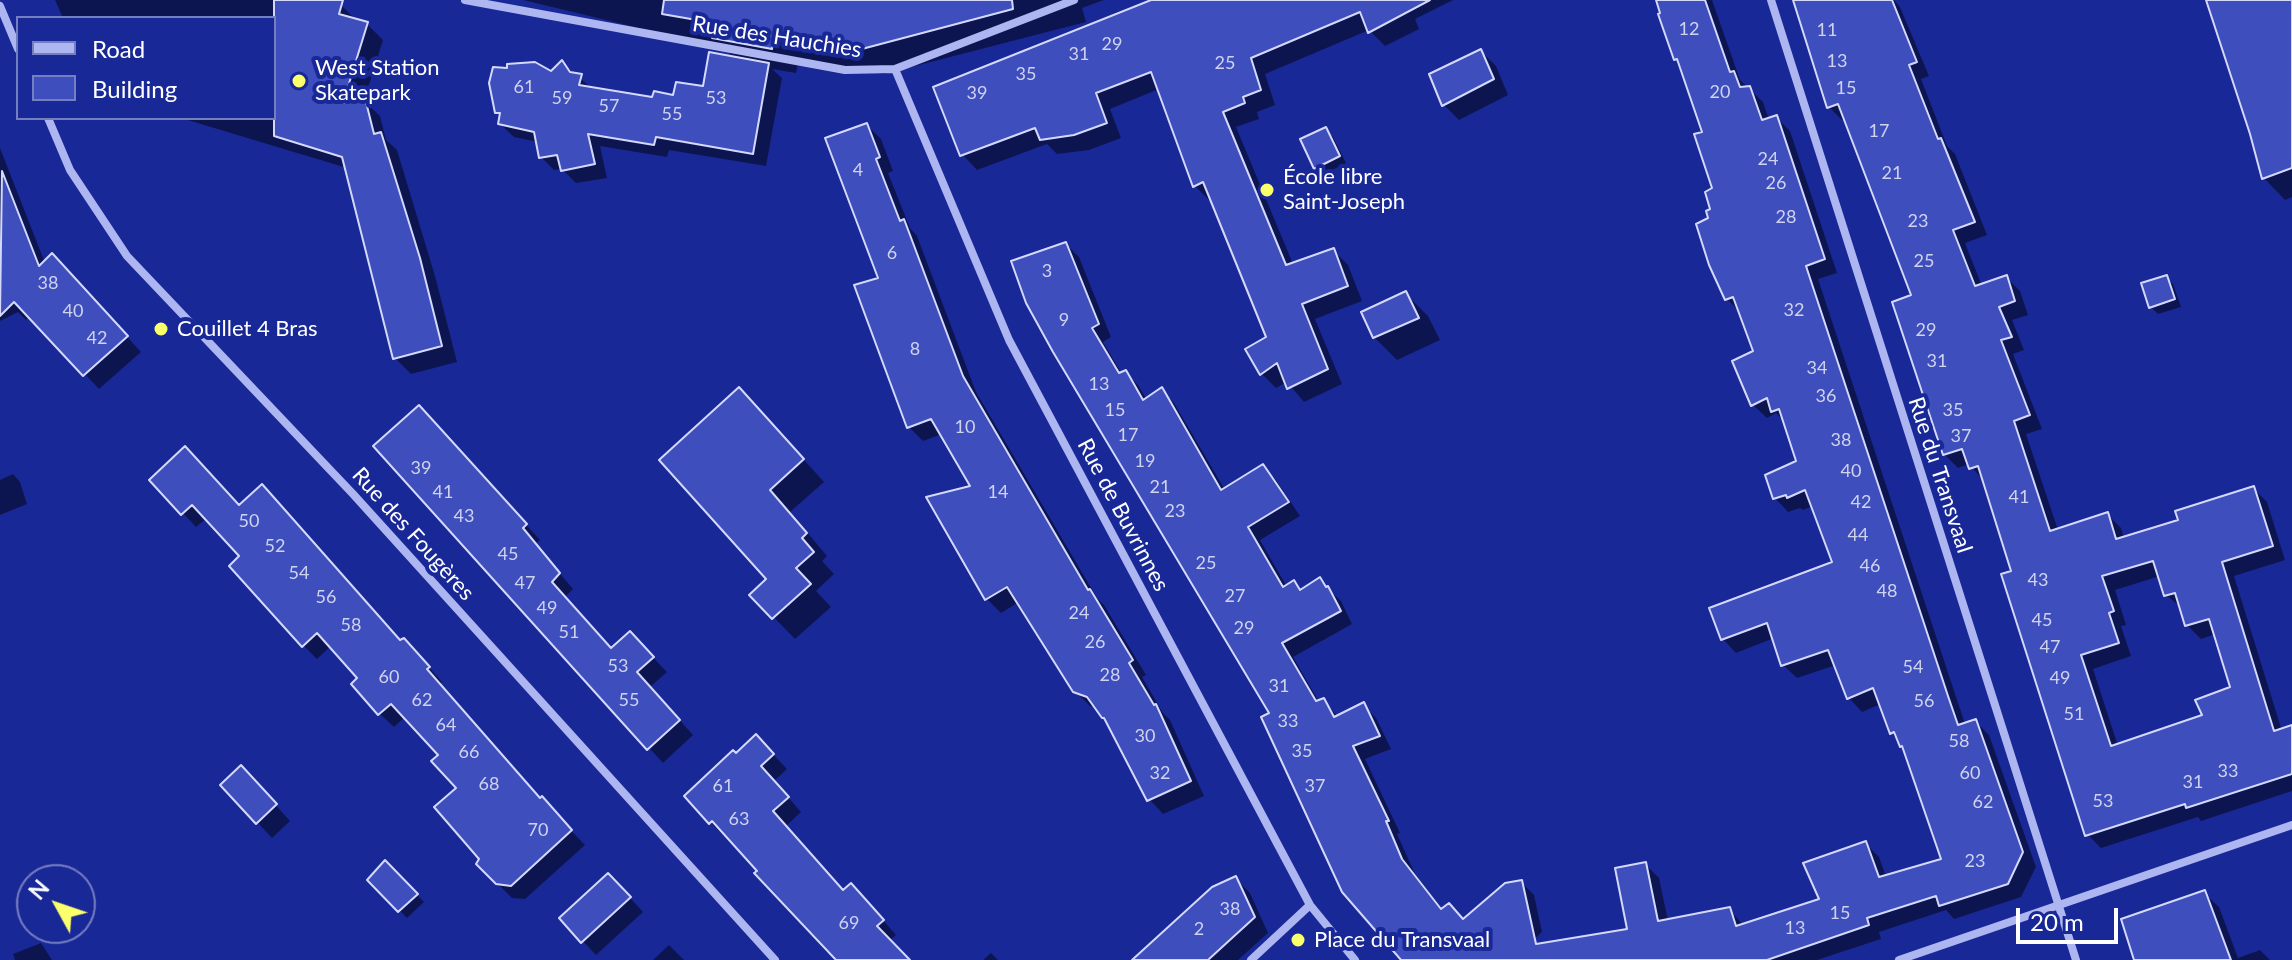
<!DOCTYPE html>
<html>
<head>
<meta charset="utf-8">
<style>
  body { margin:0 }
  #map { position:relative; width:2292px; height:960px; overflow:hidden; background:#192897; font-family:Lato,sans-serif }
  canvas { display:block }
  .legend { position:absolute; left:16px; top:16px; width:260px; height:104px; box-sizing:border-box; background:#192897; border:2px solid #757ec1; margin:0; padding:10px 14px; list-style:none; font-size:24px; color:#fff }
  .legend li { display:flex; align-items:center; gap:16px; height:40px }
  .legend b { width:40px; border:2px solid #757ec1 }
  .north { position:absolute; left:16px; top:864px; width:80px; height:80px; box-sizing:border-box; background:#192897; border:2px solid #757ec1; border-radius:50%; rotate:310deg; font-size:22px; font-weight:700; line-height:32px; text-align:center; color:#fff }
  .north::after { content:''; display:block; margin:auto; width:28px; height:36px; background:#faff6c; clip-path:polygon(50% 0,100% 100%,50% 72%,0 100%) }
  .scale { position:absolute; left:2016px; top:908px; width:102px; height:36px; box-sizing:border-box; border:4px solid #fff; border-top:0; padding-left:10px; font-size:24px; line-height:28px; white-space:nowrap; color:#fff; -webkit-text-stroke:6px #192897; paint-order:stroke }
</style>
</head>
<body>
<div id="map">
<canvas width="2292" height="960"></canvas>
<ul class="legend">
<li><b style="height:10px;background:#adb6f0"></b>Road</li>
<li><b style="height:22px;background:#3e4ebc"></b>Building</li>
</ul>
<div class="north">N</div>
<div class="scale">20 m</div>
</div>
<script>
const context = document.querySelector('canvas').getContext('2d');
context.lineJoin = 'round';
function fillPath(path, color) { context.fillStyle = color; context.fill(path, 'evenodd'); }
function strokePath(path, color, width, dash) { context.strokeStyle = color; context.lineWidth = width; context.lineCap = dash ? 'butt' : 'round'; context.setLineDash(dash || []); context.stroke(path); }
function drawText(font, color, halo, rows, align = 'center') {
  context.font = font + ' Lato,sans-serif'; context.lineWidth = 8; context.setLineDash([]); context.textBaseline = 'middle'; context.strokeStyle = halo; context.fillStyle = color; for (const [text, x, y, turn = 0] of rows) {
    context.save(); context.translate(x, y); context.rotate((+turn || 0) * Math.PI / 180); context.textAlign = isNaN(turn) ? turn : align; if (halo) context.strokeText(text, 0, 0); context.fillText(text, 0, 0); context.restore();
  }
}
const shadow = new Path2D(`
  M55,0H321L341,5L357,21L367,24L383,40L364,101L380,116L386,140L397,150L435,276L457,362L411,374L395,358L347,168L181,118H274V18H63Z
  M523,0H1104L1082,8L1086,22L884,74L799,58L796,73L772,69L782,78L766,166L669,150L667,157L600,146L607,178L576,183L562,169L554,170L541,157L538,142L514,137L500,124L502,117L497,112L562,63L594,90L654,100L705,88L735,59L720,44L660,33Z
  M1153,0H1453L1415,19L1419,29L1385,46L1369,30L1265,74L1275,105L1257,112L1259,119L1236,127L1293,264L1333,250L1348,265L1362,301L1315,319L1342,384L1304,402L1287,382L1276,388L1261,373L1269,338L1213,200L1210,201L1195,186L1159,89L1110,109L1121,138L1089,150L1057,154L1047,144L977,170L962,154L935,86L1117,17L1115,13Z
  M1655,0H1712L1740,80L1763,102L1769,120L1777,118L1790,131L1837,273L1818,279L1965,724L1975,721L1989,735L2036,867L2021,897L1954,919L1946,910L1879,932L1881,939L1817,960H1533L1630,930L1645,864L1659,878L1668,921L1729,909L1744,926L1822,900L1865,843L1879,857L1886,877L1943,860L1905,749L1892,733L1881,704L1862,712L1849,698L1836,665L1797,678L1783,665L1774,638L1736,653L1723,639L1834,563L1813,506L1803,510L1800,508L1788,512L1775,498L1798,462L1786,423L1776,413L1767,418L1753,405L1756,352L1741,313L1727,299L1711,218L1714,189L1704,133Z
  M1794,0H1894L1900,7L1929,76L1921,79L1947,146L1955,154L1987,235L1965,243L1982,286L2006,277L2020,291L2028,315L2012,320L2024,350L2013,354L2042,429L2026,434L2058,530L2107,514L2121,528L2124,539L2181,522L2253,488L2267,502L2285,560L2234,576L2282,731L2292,728V791L2201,821L2198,817L2101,848L2087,834L2014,572L1984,481L1969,464L1958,468L1944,454L1914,297L1846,119L1842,120L1829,107ZM2160,576L2166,595L2182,608L2187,625L2201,639L2216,634L2232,688L2205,716L2118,746L2093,669L2131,656L2121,626L2126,625L2115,590Z
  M2209,0H2292V197L2285,200L2264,178Z
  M1481,51L1496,66L1508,95L1459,120L1444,105Z
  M867,125L881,139L893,171L888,173L910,228L917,236L976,392L1097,598L1104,605L1146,675L1142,677L1163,713L1170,720L1204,796L1163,814L1149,799L1109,723L1097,708L1090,706L1075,691L1019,602L1001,613L987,599L973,487L942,434L923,441L909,427L881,279Z
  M1326,130L1333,137L1346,163L1322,175L1315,168Z
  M0,148L45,263L67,271L141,352L99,389L30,316L26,320L18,312L0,321Z
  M1066,244L1079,257L1111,337L1103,342L1122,374L1125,372L1138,385L1147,400L1161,390L1174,403L1225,490L1263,467L1276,480L1300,516L1260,540L1287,587L1294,583L1302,591L1319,580L1341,601L1352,624L1293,657L1319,702L1323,700L1338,717L1363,705L1376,718L1391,749L1365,759L1400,833L1397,834L1415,874L1443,910L1464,921L1521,882L1534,895L1542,932L1512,960H1404L1272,713L1028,303Z
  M2166,277L2173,284L2181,307L2158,314L2151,307L2143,284Z
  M1406,294L1428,316L1440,340L1397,360L1374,337Z
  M760,411L824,482L790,512L827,556L822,561L834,574L816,591L831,607L795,639L752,595L769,579Z
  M433,422L540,540L535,544L573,589L565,597L612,650L644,648L667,672L650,687L693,735L663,763L375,447Z
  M13,474L20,482L27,504L0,515V480Z
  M152,480L239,507L418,655L442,682L439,684L541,800L585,845L525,899L512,898L497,883L481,859L459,788L440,756L405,717L394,727L380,714L354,684L360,678L331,646L317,659L303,645L242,556L207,518L196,527Z
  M770,751L787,769L774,781L801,812L786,826L844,892L865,900L896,935L889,941L908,960H836L726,834L724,836L710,822L736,755Z
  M256,783L290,821L272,838L223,785Z
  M385,863L424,902L407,918L370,880Z
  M1235,878L1250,893L1268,933L1238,960H1134Z
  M622,889L643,912L596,955L562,919Z
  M2204,893L2219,907L2238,958L2260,950L2270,960H2136Z
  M41,943L52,960H15L13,954Z
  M669,945L684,960H653Z
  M991,953L998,960H983Z`);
const building = new Path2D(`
  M274,0H343L339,14L368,22L343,103L365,98L374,134L381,132L420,258L442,346L393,359L342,157L274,136Z
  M664,0H1012L1013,9L858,50L774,34L772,49L712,38L714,23L662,14Z
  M1151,0H1430L1368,33L1360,12L1251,58L1261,90L1243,97L1245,103L1223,112L1286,265L1334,248L1348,286L1302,304L1328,369L1287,389L1277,363L1260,375L1245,349L1266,337L1203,182L1193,187L1151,72L1096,93L1107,123L1074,135L1040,140L1035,128L960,156L933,87Z
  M1656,0H1705L1730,72L1734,71L1740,87L1750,86L1762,120L1777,115L1825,259L1806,266L1948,696L1958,725L1976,719L2023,852L2008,884L1939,906L1936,896L1867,918L1869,925L1767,960H1401L1342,892L1261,717L1269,713L1053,352L1026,303L1011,261L1066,242L1099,324L1092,328L1119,373L1126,370L1143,400L1162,387L1221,490L1263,464L1289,502L1248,527L1283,587L1294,580L1300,590L1320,577L1326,587L1328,586L1341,611L1282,643L1316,701L1324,698L1334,717L1364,702L1380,736L1353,746L1389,821H1386L1402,859L1441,909L1449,903L1463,919L1505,883L1522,880L1536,944L1627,929L1615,868L1646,862L1658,921L1730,907L1736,926L1819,899L1803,863L1866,841L1879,877L1941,859L1902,746L1900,747L1894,732L1890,734L1873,688L1847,699L1828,650L1781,666L1767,623L1721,640L1709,608L1832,562L1805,490L1787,498L1786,495L1773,499L1765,475L1796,461L1779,409L1771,412L1767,398L1751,406L1732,361L1753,351L1733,297L1725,300L1709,265L1696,224L1708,218L1706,211L1710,209L1705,192L1712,188L1694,134L1702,132L1677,59L1674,60L1658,14L1660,13Z
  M1793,0H1892L1917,62L1909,65L1938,139L1941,138L1975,222L1953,230L1975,286L2007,275L2015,301L1999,307L2012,337L2001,340L2030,415L2014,421L2050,531L2108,512L2116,539L2178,520L2175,511L2254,486L2273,546L2222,562L2274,731L2292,725V774L2186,808L2185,804L2085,836L2001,574L2011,571L1978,466L1969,469L1962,449L1943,455L1892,302L1911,295L1838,104L1827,108ZM2153,561L2164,596L2175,593L2185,626L2209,619L2230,687L2195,700L2202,715L2111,746L2081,655L2119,643L2109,613L2114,611L2102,576Z
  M2206,0H2292V168L2262,179L2250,134Z
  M1481,49L1494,79L1442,106L1429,74Z
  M709,52L769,63L753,154L656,137L654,145L588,134L595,164L561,171L557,155L539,158L534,132L498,124L500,113H495L489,83L493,67L507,68V64L535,62L551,71L562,60L570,72L582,74L579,85L652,97L654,91L673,95L676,82L703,86Z
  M867,123L880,157L876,159L900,221L904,219L963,376L1088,590L1090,589L1133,660L1129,663L1154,705L1156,704L1191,781L1147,801L1104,718H1102L1087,697L1073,692L1007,587L985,600L926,497L970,486L931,419L907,428L854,285L878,278L825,138Z
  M1326,127L1340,156L1314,169L1300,139Z
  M2,171L39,266L52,253L128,336L83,376L14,302L0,316Z
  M2167,275L2175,299L2149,308L2141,283Z
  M1406,291L1419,318L1373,338L1361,312Z
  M739,387L804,459L770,490L807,533L802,538L814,552L796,568L811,584L772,619L749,595L766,579L659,460Z
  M419,405L527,524L523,528L560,573L552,582L611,648L630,631L654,657L637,672L680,720L647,750L373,446Z
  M185,446L239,505L262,484L400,640L404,638L430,667L427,669L540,798L542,796L572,830L511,886L496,884L476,864L479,859L434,807L456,788L431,761L438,755L391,704L378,715L351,684L357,678L317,633L302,647L229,566L239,556L192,505L181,515L149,480Z
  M756,734L774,754L761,766L789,797L773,811L843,890L851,883L884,920L877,926L910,960H836L754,873L757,871L712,821L709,824L684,796L733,750L736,753Z
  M241,765L277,804L256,824L220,785Z
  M385,860L418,894L398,912L367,880Z
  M608,873L631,897L581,943L559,918Z
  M1236,876L1255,917L1208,960H1132L1212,887Z
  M2205,890L2231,960H2134L2121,919Z`);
const street = new Path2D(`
  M465,0L845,70L895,69L1074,0
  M1771,0L2076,960
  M0,6L18,49
  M895,69L1009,340L1310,905L1355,960
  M48,118L70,170L127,256L353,494L775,960
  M1251,960L1310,905
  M1899,960L2292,825`);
const markers = [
  [299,81,8,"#faff6c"],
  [1267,190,8,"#faff6c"],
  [161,329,8,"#faff6c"],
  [1298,940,8,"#faff6c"]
];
const numberNames = [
  ["12",1689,29],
  ["11",1827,30],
  ["29",1112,44],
  ["31",1079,54],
  ["13",1837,61],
  ["25",1225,63],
  ["35",1026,74],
  ["61",524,87],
  ["15",1846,88],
  ["20",1720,92],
  ["39",977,93],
  ["59",562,98],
  ["53",716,98],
  ["57",609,106],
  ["55",672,114],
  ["17",1879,131],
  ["24",1768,159],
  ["4",858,170],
  ["21",1892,173],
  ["26",1776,183],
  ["28",1786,217],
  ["23",1918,221],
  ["6",892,253],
  ["25",1924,261],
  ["3",1047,271],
  ["38",48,283],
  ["32",1794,310],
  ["40",73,311],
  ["9",1064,320],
  ["29",1926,330],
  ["42",97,338],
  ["8",915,349],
  ["31",1937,361],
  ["34",1817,368],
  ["13",1099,384],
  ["36",1826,396],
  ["15",1115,410],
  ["35",1953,410],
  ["10",965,427],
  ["17",1128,435],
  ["37",1961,436],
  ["38",1841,440],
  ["19",1145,461],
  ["39",421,468],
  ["40",1851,471],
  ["21",1160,487],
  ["41",443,492],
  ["14",998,492],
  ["41",2019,497],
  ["42",1861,502],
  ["23",1175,511],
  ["43",464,516],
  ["50",249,521],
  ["44",1858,535],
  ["52",275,546],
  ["45",508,554],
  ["25",1206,563],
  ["46",1870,566],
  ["54",299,573],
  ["43",2038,580],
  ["47",525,583],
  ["48",1887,591],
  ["27",1235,596],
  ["56",326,597],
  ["49",547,608],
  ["24",1079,613],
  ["45",2042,620],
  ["58",351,625],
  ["29",1244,628],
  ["51",569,632],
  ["26",1095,642],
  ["47",2050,647],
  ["53",618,666],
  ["54",1913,667],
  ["28",1110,675],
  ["60",389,677],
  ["49",2060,678],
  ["31",1279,686],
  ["62",422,700],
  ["55",629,700],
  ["56",1924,701],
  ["51",2074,714],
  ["33",1288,721],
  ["64",446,725],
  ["30",1145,736],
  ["58",1959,741],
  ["35",1302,751],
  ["66",469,752],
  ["33",2228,771],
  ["32",1160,773],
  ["60",1970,773],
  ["31",2193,782],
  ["68",489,784],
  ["61",723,786],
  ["37",1315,786],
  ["53",2103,801],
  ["62",1983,802],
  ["63",739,819],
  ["70",538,830],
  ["23",1975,861],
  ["38",1230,909],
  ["15",1840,913],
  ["69",849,923],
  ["13",1795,928],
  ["2",1199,929]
];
const streetNames = [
  ["Rue des Hauchies",777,37,9],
  ["Rue du Transvaal",1940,475,72],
  ["Rue de Buvrinnes",1123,515,62],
  ["Rue des Fougères",413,534,48]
];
const poiNames = [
  ["West Station",315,68],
  ["Skatepark",315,93],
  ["École libre",1283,177],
  ["Saint-Joseph",1283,202],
  ["Couillet 4 Bras",177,329],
  ["Place du Transvaal",1314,940]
];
fillPath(shadow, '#0007');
fillPath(building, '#3e4ebc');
strokePath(building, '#d4d9fb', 2);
strokePath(street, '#adb6f0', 8);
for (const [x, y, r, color] of markers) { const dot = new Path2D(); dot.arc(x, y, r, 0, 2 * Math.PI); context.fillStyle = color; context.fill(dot); strokePath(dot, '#192897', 3); }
drawText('18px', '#cfd3ee', null, numberNames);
drawText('22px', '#fff', '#192897', streetNames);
drawText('22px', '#fff', '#192897', poiNames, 'left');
</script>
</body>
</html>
